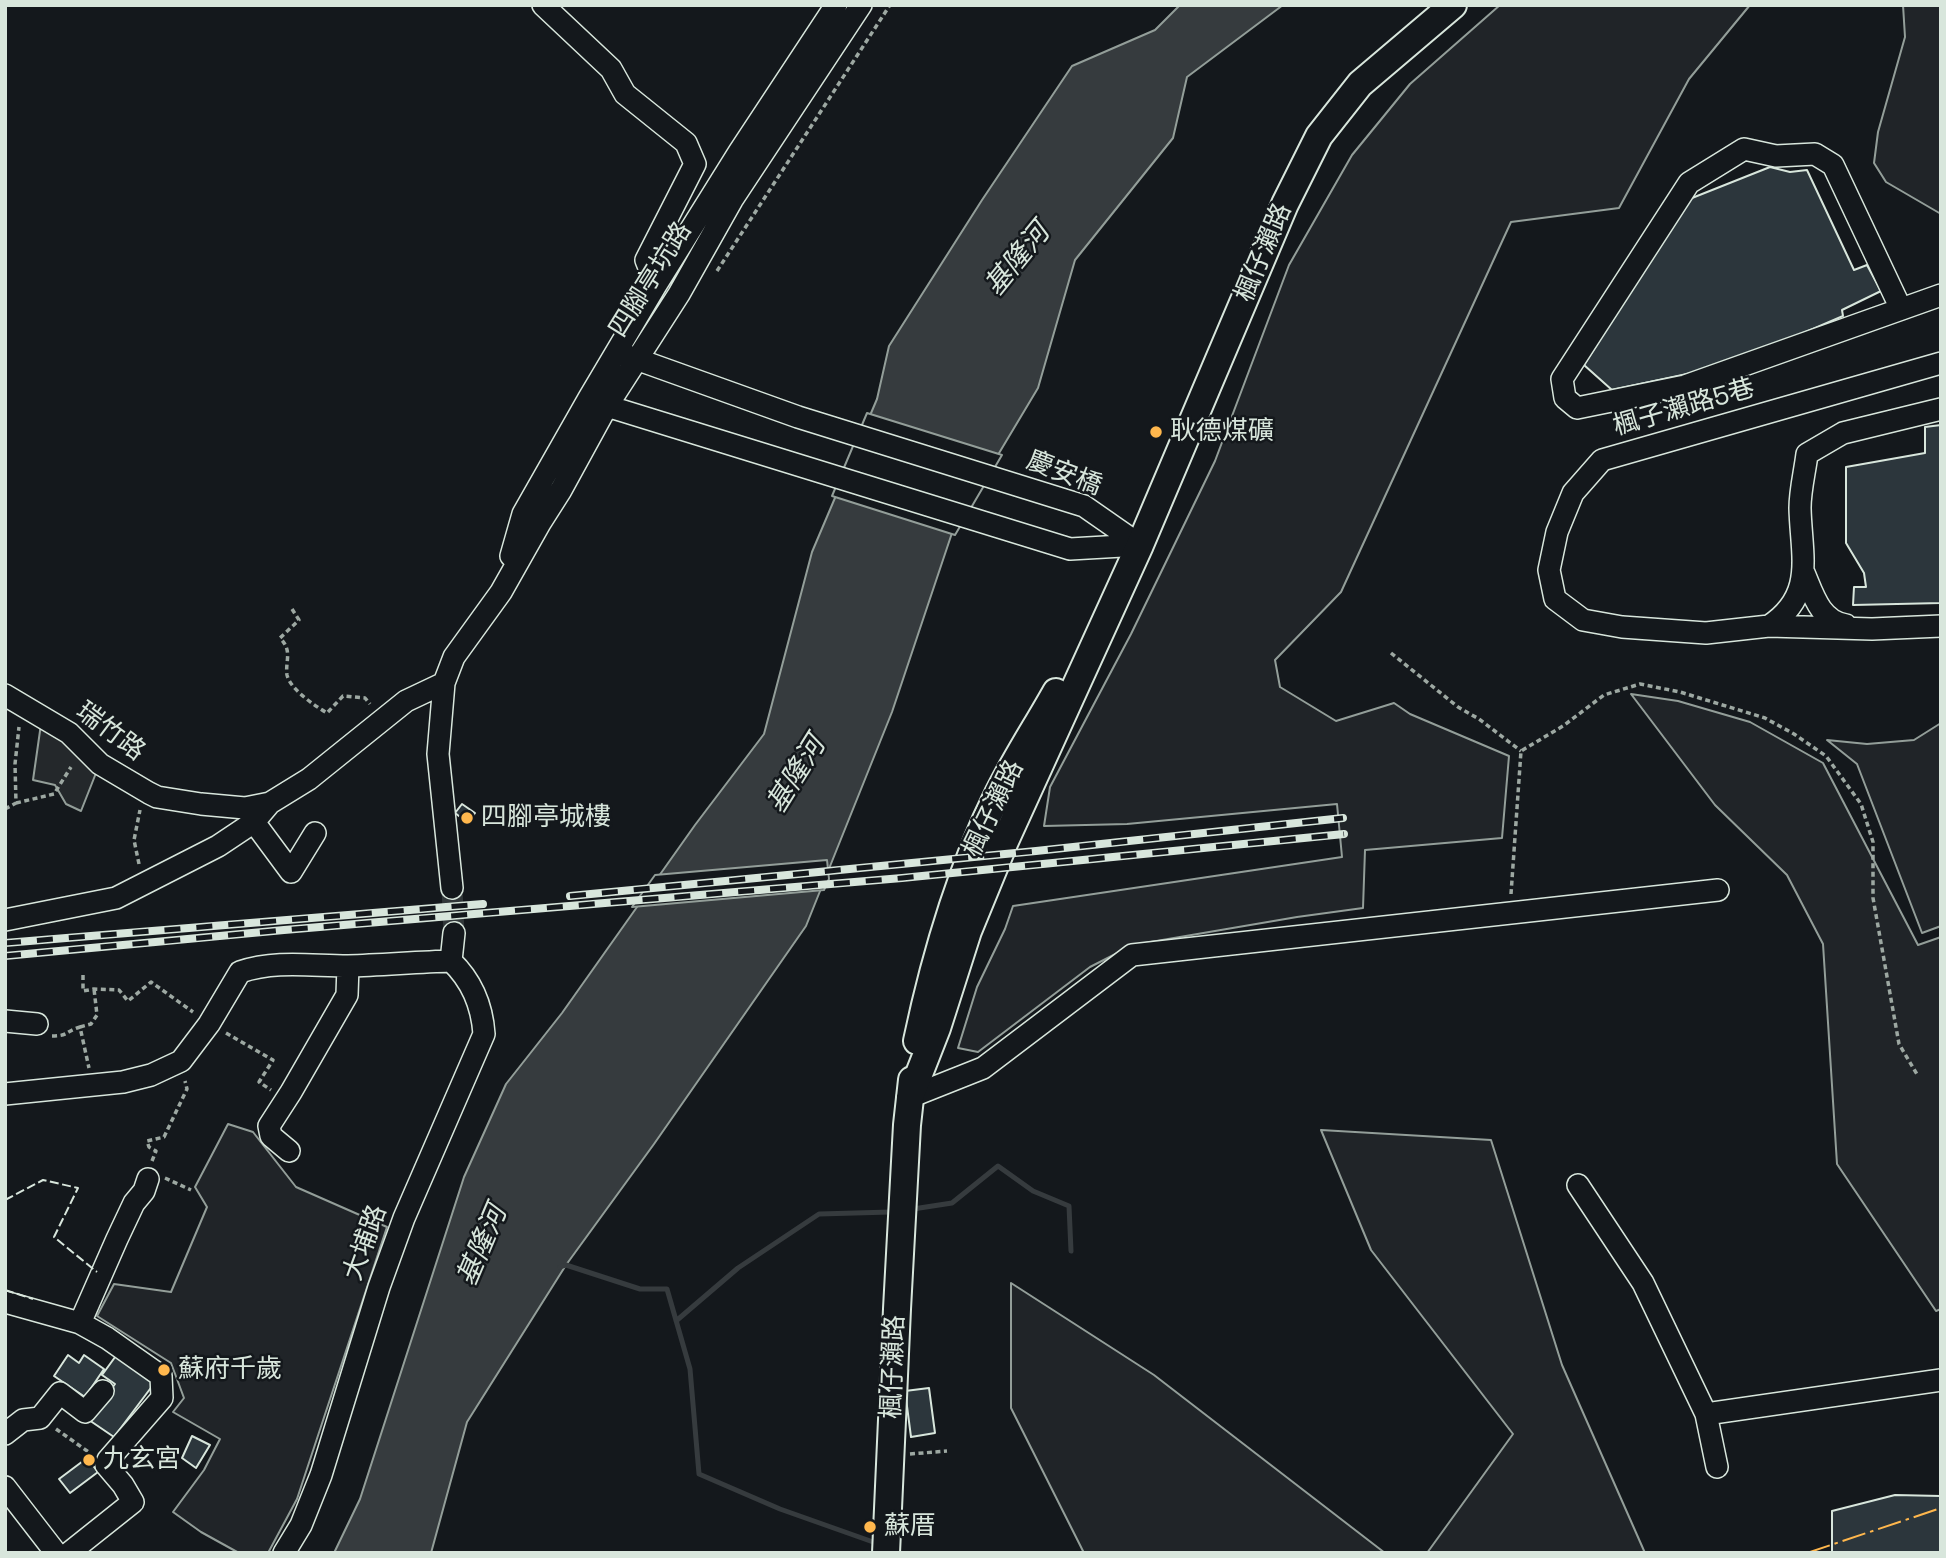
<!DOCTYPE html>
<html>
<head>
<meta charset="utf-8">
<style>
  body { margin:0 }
  #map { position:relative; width:1946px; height:1558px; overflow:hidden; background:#14181c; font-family:"Space Grotesk",sans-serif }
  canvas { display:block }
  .frame { position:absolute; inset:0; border:7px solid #d8e6dc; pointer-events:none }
</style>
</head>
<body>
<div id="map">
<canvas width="1946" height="1558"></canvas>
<div class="frame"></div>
</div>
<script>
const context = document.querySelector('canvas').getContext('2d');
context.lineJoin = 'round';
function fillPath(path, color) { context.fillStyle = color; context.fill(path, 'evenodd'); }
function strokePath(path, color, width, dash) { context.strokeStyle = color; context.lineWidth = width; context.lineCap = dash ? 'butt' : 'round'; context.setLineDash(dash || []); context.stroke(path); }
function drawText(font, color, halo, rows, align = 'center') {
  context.font = font + ' "Space Grotesk","Noto Sans TC",sans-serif'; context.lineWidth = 5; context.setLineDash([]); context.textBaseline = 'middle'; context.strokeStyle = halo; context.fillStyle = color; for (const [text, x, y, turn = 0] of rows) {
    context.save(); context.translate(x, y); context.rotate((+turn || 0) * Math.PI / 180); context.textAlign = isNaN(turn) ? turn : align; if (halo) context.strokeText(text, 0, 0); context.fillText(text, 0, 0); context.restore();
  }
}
const green = new Path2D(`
  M1500,5H1750L1689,79L1619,208L1511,222L1341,592L1275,660L1280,687L1336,721L1394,703L1410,714L1509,756L1502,838L1365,850L1363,908L1297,917L1133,945L1090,967L978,1052L958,1048L977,987L1005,929L1013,906L1342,857L1337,804L1127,824L1044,826L1050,787L1131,634L1215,461L1289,265L1352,155L1410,84Z
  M1903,5H1941V214L1886,182L1874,163L1878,132L1905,37Z
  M1631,694L1678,701L1750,722L1823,763L1918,945L1941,937V1309L1936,1311L1837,1164L1823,944L1787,875L1715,805Z
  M1941,723V926L1922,933L1857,764L1827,740L1867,744L1914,740Z
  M228,1124L253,1132L296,1187L387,1227L297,1499L268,1553H239L201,1532L173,1512L204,1470L220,1439L173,1412L184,1398L171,1363L97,1316L114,1284L171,1292L207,1207L195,1187Z
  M1321,1130L1491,1140L1562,1365L1645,1553H1427L1513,1434L1371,1250Z
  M1011,1283L1154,1375L1385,1553H1084L1011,1408Z`);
const parking = new Path2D(`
  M41,724L98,768L81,811L66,804L55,785L33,780Z`);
const water = new Path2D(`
  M1180,5H1283L1187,77L1173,138L1075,260L1038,388L953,530L892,712L806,926L654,1144L566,1265L467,1422L431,1553H334L360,1499L464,1177L506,1084L562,1013L695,825L764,734L812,552L877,399L889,346L982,200L1072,66L1155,30Z`);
const pier = new Path2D(`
  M867,413L1002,455L955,535L832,496Z
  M827,860L829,879L824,890L632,907L655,875Z`);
const stream = new Path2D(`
  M913,1209L952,1203L998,1166L1033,1191L1069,1206L1071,1251
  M560,1267L566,1265L640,1289H667L690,1369L699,1474L780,1509L876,1543
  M676,1321L738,1268L819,1214L891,1212`);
const building = new Path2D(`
  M1770,167L1790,172L1807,170L1854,270L1867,265L1881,291L1842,310L1843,316L1729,365L1612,390L1584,365L1687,200Z
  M1941,425V603L1853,605L1854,587H1866L1864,573L1846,543V467L1925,453V427Z
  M462,804L475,813L468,823L455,813Z
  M118,1353L156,1381L114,1437L89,1420L115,1384L102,1375Z
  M68,1355L79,1363L84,1355L104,1369L85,1397L54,1376Z
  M929,1388L935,1433L911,1437L905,1391Z
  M192,1436L210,1445L196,1468L182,1458Z
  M87,1458L98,1472L70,1493L59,1479Z
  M1895,1495L1941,1496V1553H1832V1511Z`);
const minorTunnel = new Path2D(`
  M452,888L454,933`);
const path = new Path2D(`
  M717,271L890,5
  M292,609L299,620L280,638C293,651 285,661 287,675C290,689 315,706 327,713L343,696L365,698L370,704
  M1391,653L1458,707L1479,719L1521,751
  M16,803L54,794L71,767
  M5,809L16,803L15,764L19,727
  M139,864L134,840L140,810
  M1511,894L1521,751L1563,726L1604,695L1640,684L1680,692L1765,718L1794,734L1826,756L1861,804L1873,842V898L1899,1044L1918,1076
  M83,975V991L94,989L119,990L128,1001L151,982L193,1012
  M80,1027L91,1024L97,1015L94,989
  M226,1033L273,1060L259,1082L271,1090
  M52,1036C69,1036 66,1031 80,1027L89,1068
  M152,1161L156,1151L149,1147L147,1141L164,1137L187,1089L185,1081
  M165,1178L191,1190
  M56,1429L90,1453
  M910,1454L947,1451`);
const minor = new Path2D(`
  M543,5L611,69L625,94L686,143L695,164L646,260L656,285
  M1901,309L1833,165L1815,154L1776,156L1744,149L1689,183L1562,379L1565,398L1577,408L1685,386L1941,295
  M625,355L798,417L1084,506L1140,545
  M1941,363L1602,460L1573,493L1557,532L1549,570L1555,599L1583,620L1622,627L1706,633L1769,626L1872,629L1941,626
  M594,400L607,406L1070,549L1140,545
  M511,556L523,514L589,398L656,285L739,152L836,5
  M1804,573C1813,594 1820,621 1846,625
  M1769,626C1816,595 1801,555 1800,508C1800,490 1805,471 1807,454L1843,433L1941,409
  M5,695L69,733L100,764L149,793L157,797L201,804L245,808L270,803L309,779L406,701L444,683
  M254,822L291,872L315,833
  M452,888L438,754L444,683L454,657L501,592L540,523L561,490L607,406L679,294L732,200L861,5
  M5,920L116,898L218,846L254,822L270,803
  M5,1021L37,1024
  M5,1094L123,1082L151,1075L181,1061L209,1024L240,972C276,960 311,966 348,966C382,965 417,962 451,961
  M910,1097L983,1068L1132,955L1718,890
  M289,1151L271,1136L269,1126L291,1092L347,995L348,966
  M1578,1185L1643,1283L1706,1414L1717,1467
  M5,1302L80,1323L117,1239L134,1203L144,1191L148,1179
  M1706,1414L1941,1380
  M5,1434L23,1420L40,1418L60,1393L85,1412L103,1391
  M5,1487L56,1553
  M69,1553L133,1502L123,1485L106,1465L108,1460L162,1398L161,1376L107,1338L80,1323
  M284,1553L301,1525L321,1475L379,1287L404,1218L484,1034C482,1005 471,980 451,961L454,933`);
const major = new Path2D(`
  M917,1041C935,956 959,873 998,794C1015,759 1037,726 1056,692
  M910,1097L937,1028L968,931L1005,841L1140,545L1285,204L1319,136L1360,84L1453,5
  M886,1553L897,1309L907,1125L912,1080`);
const rail = new Path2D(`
  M570,896L1036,851L1343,818
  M5,943L483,904
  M5,956L284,930L902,878L1344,834`);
const fence = new Path2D(`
  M5,1200L43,1180L78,1188L54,1237L97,1272
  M5,1290L33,1299`);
const power = new Path2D(`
  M1807,1553L1941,1508`);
const markers = [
  [1156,432,7,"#ffb74d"],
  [467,818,7,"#ffb74d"],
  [164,1370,7,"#ffb74d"],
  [89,1460,7,"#ffb74d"],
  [870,1527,7,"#ffb74d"]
];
const streetNames = [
  ["楓仔瀨路",1264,253,-67],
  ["四腳亭坑路",651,280,-58],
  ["楓子瀨路5巷",1684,408,-16],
  ["慶安橋",1064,474,21],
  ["瑞竹路",110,732,37],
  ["楓仔瀨路",994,809,-64],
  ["大埔路",366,1243,-70],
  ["楓仔瀨路",894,1367,-88]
];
const poiNames = [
  ["耿德煤礦",1170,432],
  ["四腳亭城樓",481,818],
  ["蘇府千歲",178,1370],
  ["九玄宮",103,1460],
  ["蘇厝",884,1527]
];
const waterNames = [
  ["基隆河",1018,260,-51],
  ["基隆河",797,775,-58],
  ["基隆河",483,1246,-67]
];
fillPath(green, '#202428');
strokePath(green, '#939e99', 2);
fillPath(parking, '#24282b');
strokePath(parking, '#939e99', 2);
fillPath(water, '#363b3e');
strokePath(water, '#939e99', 2);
fillPath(pier, '#14181c');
strokePath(pier, '#939e99', 2);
strokePath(stream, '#363b3e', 5);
fillPath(building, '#2c363c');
strokePath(building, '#d8e6dc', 2);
strokePath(minorTunnel, '#313739', 21, [21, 10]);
strokePath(minor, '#d8e6dc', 24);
strokePath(major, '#d8e6dc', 30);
strokePath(path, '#9da8a2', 3.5, [5, 3.5]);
strokePath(minor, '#14181c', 21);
strokePath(major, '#14181c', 26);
strokePath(rail, '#d8e6dc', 8);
strokePath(rail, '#14181c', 5, [16]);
strokePath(fence, '#d8e6dc', 2, [9, 3.5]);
strokePath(power, '#ffb74d', 2, [24, 5, 3.5, 5]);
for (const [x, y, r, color] of markers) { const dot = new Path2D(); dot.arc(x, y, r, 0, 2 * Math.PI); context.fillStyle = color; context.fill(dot); strokePath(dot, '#14181c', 2.5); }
drawText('26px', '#d8e6dc', '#14181c', streetNames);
drawText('26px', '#d8e6dc', '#14181c', poiNames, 'left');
drawText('italic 28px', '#d8e6dc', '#14181c', waterNames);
</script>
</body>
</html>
